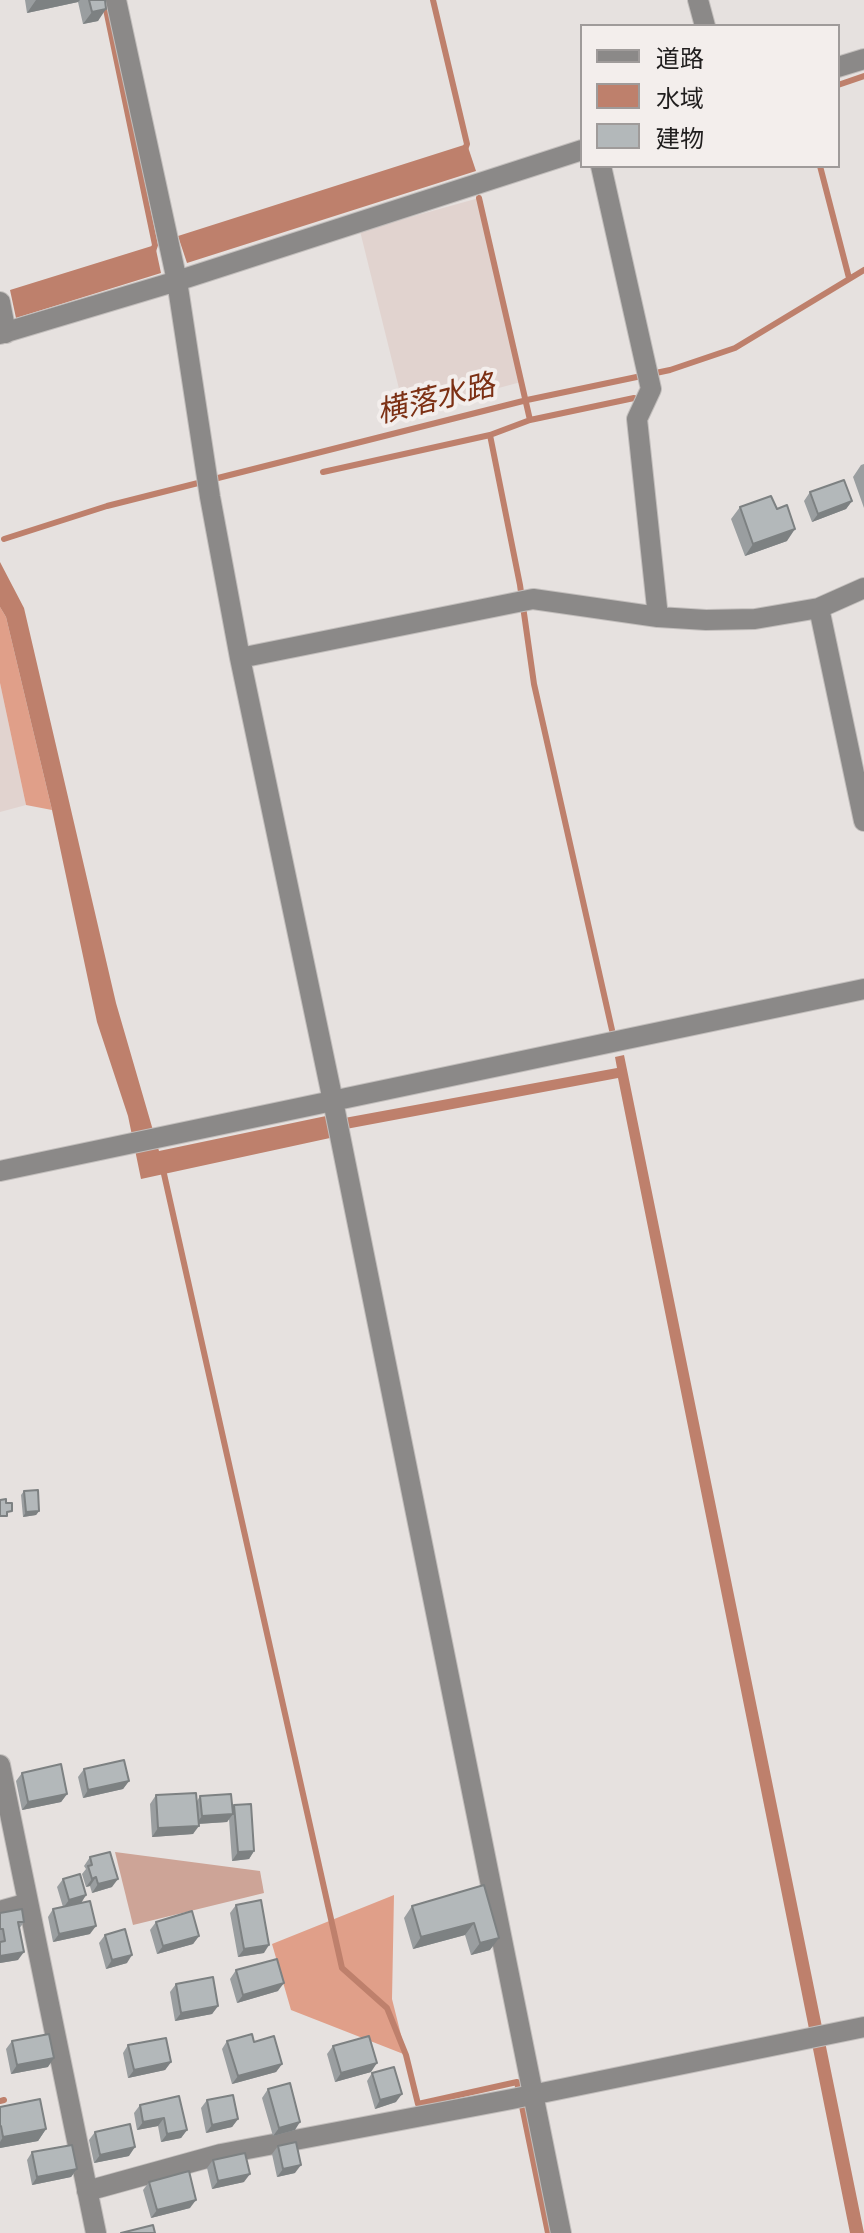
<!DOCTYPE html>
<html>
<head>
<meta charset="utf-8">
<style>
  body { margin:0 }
  #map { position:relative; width:864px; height:2233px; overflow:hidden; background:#e6e1df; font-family:Manrope,"Noto Sans JP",sans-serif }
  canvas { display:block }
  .legend { position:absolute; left:580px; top:24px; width:260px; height:144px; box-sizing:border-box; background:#f3eeec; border:2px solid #9f9b9a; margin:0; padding:10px 14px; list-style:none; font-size:24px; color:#201e1e }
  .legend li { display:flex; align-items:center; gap:16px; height:40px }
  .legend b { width:40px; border:2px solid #9f9b9a }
</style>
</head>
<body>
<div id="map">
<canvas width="864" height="2233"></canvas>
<ul class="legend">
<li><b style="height:10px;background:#8b8988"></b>道路</li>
<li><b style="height:22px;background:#be806c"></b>水域</li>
<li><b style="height:22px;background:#b3b8ba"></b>建物</li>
</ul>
</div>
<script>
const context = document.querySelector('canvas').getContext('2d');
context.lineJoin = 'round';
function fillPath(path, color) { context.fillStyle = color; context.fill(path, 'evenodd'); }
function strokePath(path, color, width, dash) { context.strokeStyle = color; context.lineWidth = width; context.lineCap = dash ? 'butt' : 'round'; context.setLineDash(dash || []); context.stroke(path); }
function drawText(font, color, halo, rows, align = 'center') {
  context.font = font + ' Manrope,"Noto Sans JP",sans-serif'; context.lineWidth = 8; context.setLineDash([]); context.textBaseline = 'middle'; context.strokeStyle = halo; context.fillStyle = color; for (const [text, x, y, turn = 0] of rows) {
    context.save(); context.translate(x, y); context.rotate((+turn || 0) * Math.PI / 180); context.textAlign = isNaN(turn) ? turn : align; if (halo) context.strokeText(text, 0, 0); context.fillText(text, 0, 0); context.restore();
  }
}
const built = new Path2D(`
  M479,198L521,382L405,413L360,231Z
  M0,683L26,805L0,812Z`);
const green = new Path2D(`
  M115,1852L260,1871L264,1893L133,1925Z`);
const forest = new Path2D(`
  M0,607L6,617L52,810L26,805L0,683Z
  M394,1895L392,1999L406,2055L291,2010L272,1944Z`);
const water = new Path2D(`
  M467,144L476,171L187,263L178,236Z
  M155,245L161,273L16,318L10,290Z
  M0,562L24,608L116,1003L159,1151L326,1116L328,1121L617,1068L615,1057L624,1055L864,2233H850L618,1078L330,1132V1138L141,1179L128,1116L97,1022L52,810L6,617L0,607Z`);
const stream = new Path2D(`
  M104,0L155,245L153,251
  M433,0L467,144L464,152
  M838,85L864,76
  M820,166L849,278
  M479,198L530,420L490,435L520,585L534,684L612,1030
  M530,420L634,398
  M323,472L490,435
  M4,539L107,506L527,400L670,370L735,348L864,270
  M164,1174L342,1968L387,2008L406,2055L418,2104L517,2082L548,2233
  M0,2101L4,2100`);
const minor = new Path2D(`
  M116,0L177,281L210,497L240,658L333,1101L561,2233
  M698,0L705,26
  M838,67L864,59
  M601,166L651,389L637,419L658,617
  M0,302L6,333
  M0,334L177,281L582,150
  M819,608L864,821
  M240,658L533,599L658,617L706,620L755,619L819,608L864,588
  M0,1171L864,989
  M0,1765L96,2233
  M0,1911L28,1903
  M87,2191L221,2154L512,2099L864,2027`);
const wall = new Path2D(`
  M25,0H105L98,21L83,24L78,2L27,13Z
  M864,464V508L853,477L861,465Z
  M810,492L852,501L846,509L812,522L804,501Z
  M740,507L777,509L787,541L745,556L731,519Z
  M24,1491L39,1511L36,1515L23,1517L21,1495Z
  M84,1769L129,1781L123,1789L83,1798L78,1777Z
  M22,1773L67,1794L61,1802L22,1810L16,1781Z
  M156,1795L197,1801L200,1796L232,1808L234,1805L254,1851L249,1859L232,1861L229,1819L227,1822L198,1824L193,1834L152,1837L150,1804Z
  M90,1857L112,1887L92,1893L90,1886L86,1887L82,1874L86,1869L84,1866Z
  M63,1879L86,1895L81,1903L90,1934L53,1942L48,1917L53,1909L63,1907L57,1887Z
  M484,1885L490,1950L471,1955L465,1935L413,1949L404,1918L412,1906Z
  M236,1905L264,1953L238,1957L230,1913Z
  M0,1913L24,1922L19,1929L18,1960L0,1963Z
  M156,1922L199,1936L193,1944L157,1954L150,1930Z
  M105,1935L127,1963L106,1969L99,1943Z
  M236,1970L278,1991L237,2003L230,1979Z
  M176,1984L218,2006L212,2014L175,2021L170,1992Z
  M12,2041L48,2067L11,2074L6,2049Z
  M227,2041L282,2064L276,2072L232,2084L222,2049Z
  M128,2045L171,2062L165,2070L128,2078L123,2053Z
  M333,2046L371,2072L335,2082L327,2054Z
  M372,2073L396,2102L375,2109L367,2081Z
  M268,2089L295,2130L273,2136L262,2098Z
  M207,2100L238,2119L232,2127L206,2133L201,2108Z
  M140,2105L187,2130L181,2138L161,2142L158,2126L137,2130L134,2113Z
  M0,2107L46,2129L38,2141L0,2148Z
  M95,2132L129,2156L94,2163L89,2140Z
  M278,2146L295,2173L277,2177L272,2154Z
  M32,2152L77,2169L71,2177L32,2185L27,2160Z
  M213,2160L244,2182L212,2189L207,2168Z
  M149,2182L190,2208L151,2218L143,2190Z`);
const shadedWall = new Path2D(`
  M36,0H80L78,2L27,13Z
  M106,9L98,21L83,24L92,12Z
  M852,501L846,509L812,522L818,514Z
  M795,529L787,541L745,556L753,544Z
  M39,1511L36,1515L23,1517L26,1512Z
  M129,1781L123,1789L83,1798L88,1790Z
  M67,1794L61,1802L22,1810L28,1802Z
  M233,1814L227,1822L196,1824L202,1816Z
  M199,1826L193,1834L152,1837L158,1828Z
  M254,1851L249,1859L232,1861L238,1852Z
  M96,1877L90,1886L86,1887L92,1879Z
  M118,1879L112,1887L92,1893L98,1884Z
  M86,1895L81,1903L63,1908L69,1900Z
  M474,1923L465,1935L413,1949L421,1937Z
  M96,1926L90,1934L53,1942L59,1934Z
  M199,1936L193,1944L157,1954L163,1946Z
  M499,1938L490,1950L471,1955L480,1943Z
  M269,1945L264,1953L238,1957L244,1949Z
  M24,1952L18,1960L0,1963V1956Z
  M132,1955L127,1963L106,1969L112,1960Z
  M284,1983L278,1991L237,2003L243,1995Z
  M218,2006L212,2014L175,2021L181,2013Z
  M54,2058L48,2067L11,2074L17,2065Z
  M171,2062L165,2070L128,2078L134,2070Z
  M377,2063L371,2072L335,2082L341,2073Z
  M282,2064L276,2072L232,2084L238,2076Z
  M402,2094L396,2102L375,2109L380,2100Z
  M164,2118L158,2126L137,2130L143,2122Z
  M238,2119L232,2127L206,2133L212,2125Z
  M300,2122L295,2130L273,2136L279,2128Z
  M46,2129L38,2141L0,2148V2142L3,2137Z
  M187,2130L181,2138L161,2142L167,2134Z
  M135,2147L129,2156L94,2163L100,2155Z
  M301,2165L295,2173L277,2177L283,2169Z
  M77,2169L71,2177L32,2185L37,2177Z
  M250,2174L244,2182L212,2189L218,2181Z
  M196,2200L190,2208L151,2218L157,2210Z`);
const building = new Path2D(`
  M89,0H105L106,9L92,12Z
  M844,480L852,501L818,514L810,492Z
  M771,496L777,509L787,505L795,529L753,544L740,507Z
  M38,1490L39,1511L26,1512L24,1491Z
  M6,1499V1503H12V1511L7,1512V1516H0V1500Z
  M124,1760L129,1781L88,1790L84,1769Z
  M61,1764L67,1794L28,1802L22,1773Z
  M196,1793L199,1826L158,1828L156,1795Z
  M231,1794L233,1814L202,1816L200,1796Z
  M251,1804L254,1851L238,1852L234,1805Z
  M110,1852L118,1879L98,1884L96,1877L92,1879L88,1866L92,1865L90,1857Z
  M80,1874L86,1895L69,1900L63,1879Z
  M484,1885L499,1938L480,1943L474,1923L421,1937L412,1906Z
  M261,1900L269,1945L244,1949L236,1905Z
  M90,1901L96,1926L59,1934L53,1909Z
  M22,1909L24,1922H18L24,1952L0,1956V1942L5,1941L3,1929H0V1913Z
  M192,1911L199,1936L163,1946L156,1922Z
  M125,1929L132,1955L112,1960L105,1935Z
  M277,1959L284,1983L243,1995L236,1970Z
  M213,1977L218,2006L181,2013L176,1984Z
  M49,2034L54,2058L17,2065L12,2041Z
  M252,2034L254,2042L274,2036L282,2064L238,2076L227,2041Z
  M369,2036L377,2063L341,2073L333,2046Z
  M166,2038L171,2062L134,2070L128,2045Z
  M394,2067L402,2094L380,2100L372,2073Z
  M290,2083L300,2122L279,2128L268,2089Z
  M233,2095L238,2119L212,2125L207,2100Z
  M179,2096L187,2130L167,2134L164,2118L143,2122L140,2105Z
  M40,2099L46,2129L3,2137L1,2126H0V2107Z
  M130,2124L135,2147L100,2155L95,2132Z
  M296,2142L301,2165L283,2169L278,2146Z
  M72,2145L77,2169L37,2177L32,2152Z
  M245,2153L250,2174L218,2181L213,2160Z
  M189,2171L196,2200L157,2210L149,2182Z
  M153,2225L155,2233H121Z`);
const waterNames = [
  ["横落水路",436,400,-14]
];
fillPath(built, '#e1d3cf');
fillPath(green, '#cda497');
fillPath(forest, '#e09f89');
fillPath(water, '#be806c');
strokePath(stream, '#be806c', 6);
strokePath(minor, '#c2bebc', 22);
strokePath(minor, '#8b8988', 20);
fillPath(wall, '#9a9ea0');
fillPath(shadedWall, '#7d8182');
fillPath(building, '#b3b8ba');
strokePath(building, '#7d8182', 2);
drawText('italic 30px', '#7c3014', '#f3eeec', waterNames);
</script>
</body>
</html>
